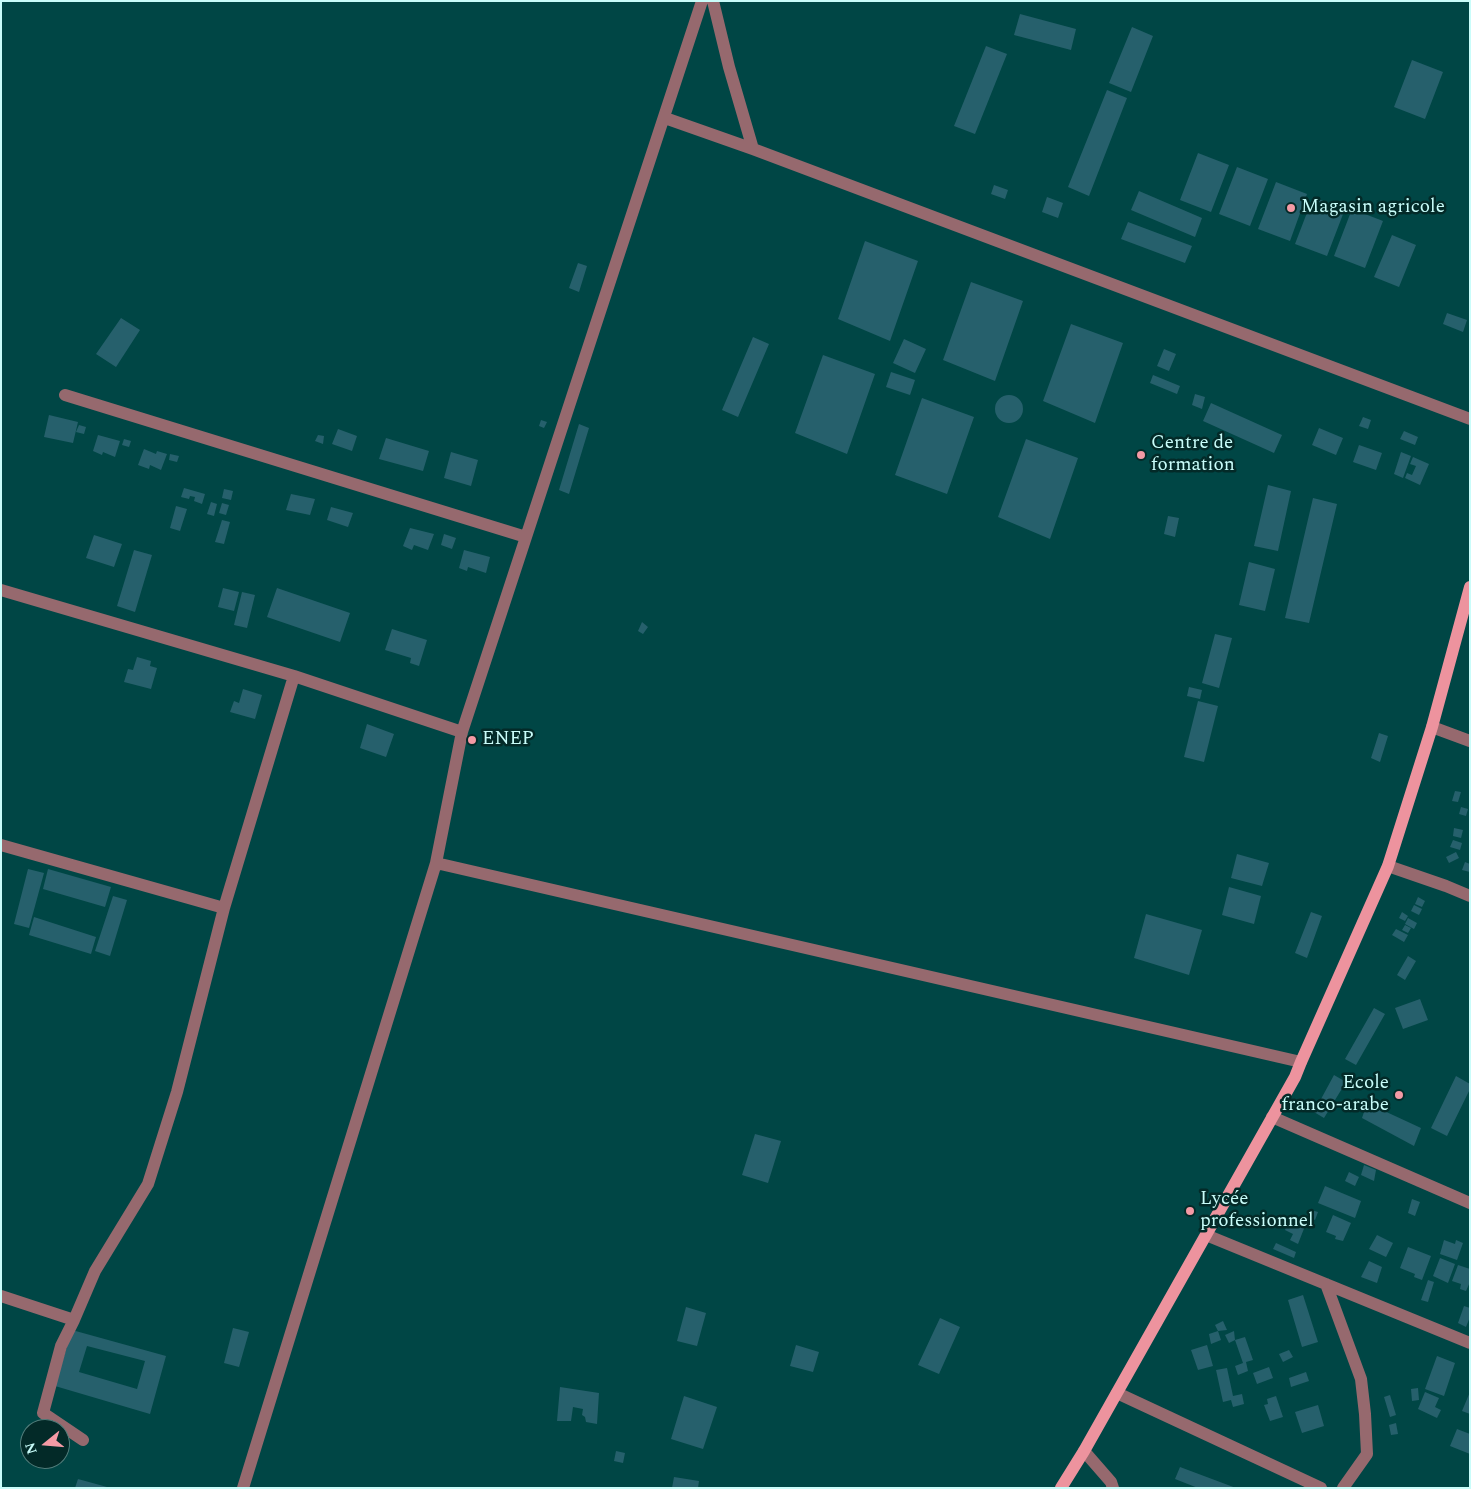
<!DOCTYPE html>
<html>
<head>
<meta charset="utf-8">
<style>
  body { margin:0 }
  #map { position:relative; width:1471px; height:1489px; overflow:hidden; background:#004645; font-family:Spectral,serif }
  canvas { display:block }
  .frame { position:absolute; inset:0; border:2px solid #c9fdfa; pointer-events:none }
  .north { position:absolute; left:20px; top:1419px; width:50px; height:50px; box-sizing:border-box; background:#032a28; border:1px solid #527e7c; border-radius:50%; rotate:253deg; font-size:14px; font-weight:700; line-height:20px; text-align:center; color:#c9fdfa }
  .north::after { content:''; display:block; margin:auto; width:18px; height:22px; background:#f49aa5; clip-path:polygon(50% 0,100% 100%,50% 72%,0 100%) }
</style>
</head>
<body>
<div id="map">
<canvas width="1471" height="1489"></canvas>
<div class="frame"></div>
<div class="north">N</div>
</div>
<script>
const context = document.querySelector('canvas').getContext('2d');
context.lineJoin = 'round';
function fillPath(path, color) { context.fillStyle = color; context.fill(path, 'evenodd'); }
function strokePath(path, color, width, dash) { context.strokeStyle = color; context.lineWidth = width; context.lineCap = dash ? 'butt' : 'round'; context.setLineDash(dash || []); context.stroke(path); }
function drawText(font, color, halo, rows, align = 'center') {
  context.font = font + ' Spectral,serif'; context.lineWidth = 5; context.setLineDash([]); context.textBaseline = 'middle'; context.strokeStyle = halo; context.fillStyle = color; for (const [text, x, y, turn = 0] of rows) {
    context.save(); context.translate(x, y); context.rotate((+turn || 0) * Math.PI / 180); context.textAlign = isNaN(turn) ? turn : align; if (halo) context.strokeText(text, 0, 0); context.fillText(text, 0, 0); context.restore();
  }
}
const building = new Path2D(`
  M1020,14L1076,29L1071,50L1014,35Z
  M1132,27L1153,36L1131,92L1109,83Z
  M986,46L1007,54L975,134L954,126Z
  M1412,60L1443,72L1425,119L1394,107Z
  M1107,90L1127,98L1089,196L1068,187Z
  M1198,153L1229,165L1211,212L1180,200Z
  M1237,167L1268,179L1250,226L1219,214Z
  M1276,182L1307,194L1290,241L1258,229Z
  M994,185L1008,190L1005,199L991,194Z
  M1139,191L1202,218L1195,237L1131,210Z
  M1047,197L1063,203L1058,218L1042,212Z
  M1313,197L1345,209L1327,256L1295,244Z
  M1352,209L1383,221L1365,268L1334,256Z
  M1128,222L1192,246L1185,263L1121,239Z
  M1392,235L1416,245L1399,287L1374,277Z
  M865,241L918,261L890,341L838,319Z
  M578,263L587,266L579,292L569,288Z
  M971,282L1023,301L995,381L943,360Z
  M1447,313L1467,320L1463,332L1443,324Z
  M121,318L140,330L116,367L96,354Z
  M1071,324L1123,343L1095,423L1043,401Z
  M753,337L769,344L738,417L722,410Z
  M904,339L926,349L915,373L893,363Z
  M1164,349L1176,354L1169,371L1157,366Z
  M823,355L875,374L847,454L795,433Z
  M891,372L915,380L910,395L886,387Z
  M1153,375L1180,386L1177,394L1150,383Z
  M1195,394L1205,397L1202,409L1192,405Z
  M995 409a14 14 0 1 1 28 0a14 14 0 1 1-28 0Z
  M922,398L974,417L947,494L895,475Z
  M1211,403L1282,435L1274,453L1203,421Z
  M49,415L78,422L73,443L44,437Z
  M1363,417L1371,420L1368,429L1359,426Z
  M541,420L547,422L544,428L539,426Z
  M579,424L589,428L569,494L559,490Z
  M79,425L86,427L84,434L76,432Z
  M1319,428L1343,438L1336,455L1312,445Z
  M338,429L357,436L352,451L332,444Z
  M1404,431L1418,437L1415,445L1400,439Z
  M98,435L120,441L115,457L103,452L102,455L93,451Z
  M318,435L324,436L323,444L315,441Z
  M386,438L429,451L423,471L379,459Z
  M124,439L131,441L129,447L122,445Z
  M1026,439L1078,458L1050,539L998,517Z
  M1359,445L1382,453L1376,470L1353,462Z
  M144,449L156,454L157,451L167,454L161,470L150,465L149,469L138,465Z
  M451,452L478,460L471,486L444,478Z
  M1401,452L1411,456L1403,478L1394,474Z
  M170,454L179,456L177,462L169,460Z
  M1413,457L1429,464L1420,485L1405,478L1407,473L1412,475L1416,466L1410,464Z
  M1268,485L1291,491L1278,551L1254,546Z
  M184,488L205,494L202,504L194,501L195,497L190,496L189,499L181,497Z
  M224,489L233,491L231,500L222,498Z
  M291,494L315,499L310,515L286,510Z
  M1313,498L1337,504L1309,623L1285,618Z
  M211,502L217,504L214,516L207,514Z
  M222,503L229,505L226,515L219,513Z
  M176,506L187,509L180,531L170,528Z
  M331,507L353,513L348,527L327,520Z
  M1168,516L1179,518L1175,537L1164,534Z
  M222,520L230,522L224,544L215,542Z
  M410,528L434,534L428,550L414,545L412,550L403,546Z
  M444,534L456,538L452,549L441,545Z
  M94,535L122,544L114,567L86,558Z
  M134,550L152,555L135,612L117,606Z
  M464,550L490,557L486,573L468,567L467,571L459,568Z
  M1249,562L1275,569L1265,611L1239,605Z
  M223,588L239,592L234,611L218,607Z
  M277,588L350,613L340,642L267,617Z
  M242,592L255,595L247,628L234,625Z
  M642,622L648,627L643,634L638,631Z
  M392,629L427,640L419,666L410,663L411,658L385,650Z
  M1215,634L1232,638L1219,688L1202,683Z
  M137,657L151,661L150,666L157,668L151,689L124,682L128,669L133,670Z
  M1189,687L1202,690L1200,699L1187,696Z
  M243,689L262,695L255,719L230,712L234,701L239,703Z
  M1198,701L1218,706L1204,762L1184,757Z
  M367,724L394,734L386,757L360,748Z
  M1379,733L1388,736L1380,762L1371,758Z
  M1455,791L1461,792L1458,802L1452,801Z
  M1461,807L1468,809L1466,816L1459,814Z
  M1454,828L1463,830L1461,838L1453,836Z
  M1453,840L1462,843L1460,850L1450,847Z
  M1456,852L1459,858L1449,863L1446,857Z
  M1237,854L1269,863L1262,886L1231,878Z
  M1465,862L1470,864V872L1462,870Z
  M28,869L44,873L29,928L14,924Z
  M48,869L111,887L105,907L43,889Z
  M1229,887L1261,896L1254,924L1222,915Z
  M113,896L127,900L110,956L95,951Z
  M1418,897L1425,901L1422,907L1415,904Z
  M1414,905L1422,909L1419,915L1411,911Z
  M1311,912L1322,916L1307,958L1295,953Z
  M1402,912L1408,916L1405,921L1399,918Z
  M1146,914L1202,930L1189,975L1134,958Z
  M34,917L96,937L91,954L29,935Z
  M1408,918L1417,923L1414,929L1405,924Z
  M1405,925L1411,928L1408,933L1402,930Z
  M1396,929L1408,935L1404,942L1392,935Z
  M1408,956L1416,961L1405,980L1397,975Z
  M1420,999L1428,1020L1403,1029L1395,1008Z
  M1374,1008L1385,1014L1356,1065L1345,1059Z
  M1334,1075L1346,1082L1324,1118L1314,1112Z
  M1456,1076L1470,1084V1089L1447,1136L1431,1128Z
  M1367,1103L1421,1128L1414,1146L1362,1118Z
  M755,1134L781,1141L768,1183L742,1175Z
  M1364,1165L1376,1170L1374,1181L1361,1175Z
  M1349,1172L1359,1177L1355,1186L1345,1181Z
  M1325,1186L1361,1201L1355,1218L1318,1203Z
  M1412,1199L1420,1202L1415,1216L1408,1213Z
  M1311,1210L1318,1212L1315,1220L1308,1217Z
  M1333,1215L1351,1223L1343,1241L1335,1239L1336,1236L1326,1232Z
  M1289,1219L1305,1226L1298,1244L1290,1240L1293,1234L1285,1230Z
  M1377,1235L1393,1243L1386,1257L1369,1249Z
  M1444,1240L1455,1244L1456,1240L1463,1243L1457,1260L1440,1254Z
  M1276,1243L1296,1252L1294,1258L1273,1249Z
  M1408,1247L1431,1256L1422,1280L1414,1277L1415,1274L1400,1268Z
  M1440,1258L1455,1264L1448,1283L1433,1276Z
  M1369,1261L1382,1267L1377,1283L1361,1277Z
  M1458,1265L1470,1269V1282L1466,1291L1460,1289L1461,1284L1452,1281Z
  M1428,1280L1434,1282L1428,1302L1421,1300Z
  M1303,1295L1318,1342L1302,1347L1288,1300Z
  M1464,1306L1470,1308V1317L1466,1327L1458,1323Z
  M686,1307L706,1313L697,1346L677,1341Z
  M940,1318L960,1327L939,1374L918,1365Z
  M1223,1321L1227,1330L1218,1331L1215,1325Z
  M233,1328L249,1332L239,1367L224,1363Z
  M72,1330L166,1356L150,1414L55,1386ZM87,1346L145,1361L137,1389L79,1372Z
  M1218,1331L1221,1340L1211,1344L1209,1334Z
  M1234,1331L1235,1340L1245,1337L1253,1360L1246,1362L1248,1371L1238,1375L1235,1366L1243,1363L1235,1340L1229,1343L1225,1335Z
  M796,1345L819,1352L813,1372L790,1366Z
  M1207,1345L1213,1366L1198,1370L1191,1350Z
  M1289,1350L1293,1357L1283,1362L1279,1354Z
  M1437,1356L1455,1363L1444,1396L1425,1389Z
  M1269,1367L1273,1378L1257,1384L1253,1373Z
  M1227,1368L1233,1396L1242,1394L1244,1404L1233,1407L1231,1400L1223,1402L1216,1370Z
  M1306,1372L1309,1381L1291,1387L1289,1378Z
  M560,1387L599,1393L597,1424L586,1422L585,1417L582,1415L583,1409L573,1407L571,1421H557Z
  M1418,1388L1419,1400L1412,1401L1411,1389Z
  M1425,1392L1439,1398L1435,1407L1441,1410L1437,1418L1418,1409Z
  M1470,1392V1414L1462,1411Z
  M1390,1395L1396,1415L1390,1417L1384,1397Z
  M684,1396L717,1407L703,1449L671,1439Z
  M1276,1396L1283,1417L1270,1421L1264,1405L1268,1404L1267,1399Z
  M1318,1405L1324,1426L1302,1433L1295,1412Z
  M1396,1423L1398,1434L1391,1435L1389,1425Z
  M1457,1429L1470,1434V1454L1450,1446Z
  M616,1451L625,1453L623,1463L614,1461Z
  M1180,1467L1236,1488H1198L1175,1479Z
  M674,1477L699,1481L698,1488H672Z
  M78,1479L107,1487V1488H75Z`);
const street = new Path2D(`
  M713,1L729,67L753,149
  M665,118L753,149L1470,419
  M65,395L526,537
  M1,590L294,676L462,732
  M1432,727L1470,741
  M1,845L224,908
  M436,863L1301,1062
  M1388,866L1446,886L1470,896
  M1272,1117L1470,1203
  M1206,1235L1470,1343
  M1326,1284L1361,1379L1365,1414L1367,1454L1343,1488
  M1,1296L74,1320
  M1117,1393L1321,1488
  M83,1440L43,1413L61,1346L74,1320L95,1271L148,1184L177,1092L224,908L294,676
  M1084,1451L1111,1482L1113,1488
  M243,1488L436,863L462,732L702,1`);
const primary = new Path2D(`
  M1061,1488L1084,1451L1295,1077L1301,1062L1388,866L1432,727L1470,587`);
const markers = [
  [1291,208,5,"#f49aa5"],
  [1141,455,5,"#f49aa5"],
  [472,740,5,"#f49aa5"],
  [1399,1095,5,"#f49aa5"],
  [1190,1211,5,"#f49aa5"]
];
const poiNames = [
  ["Magasin agricole",1301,208],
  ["Centre de",1151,444],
  ["formation",1151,466],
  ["ENEP",482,740],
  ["Ecole",1389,1084,"right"],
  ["franco-arabe",1389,1106,"right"],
  ["Lycée",1200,1200],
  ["professionnel",1200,1222]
];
fillPath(building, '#26606c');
strokePath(street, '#96696e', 12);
strokePath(primary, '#ed939e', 12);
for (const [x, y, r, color] of markers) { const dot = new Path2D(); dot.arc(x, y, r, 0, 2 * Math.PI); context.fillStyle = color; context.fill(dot); strokePath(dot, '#032a28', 2); }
drawText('19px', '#c9fdfa', '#032a28', poiNames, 'left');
</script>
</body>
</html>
